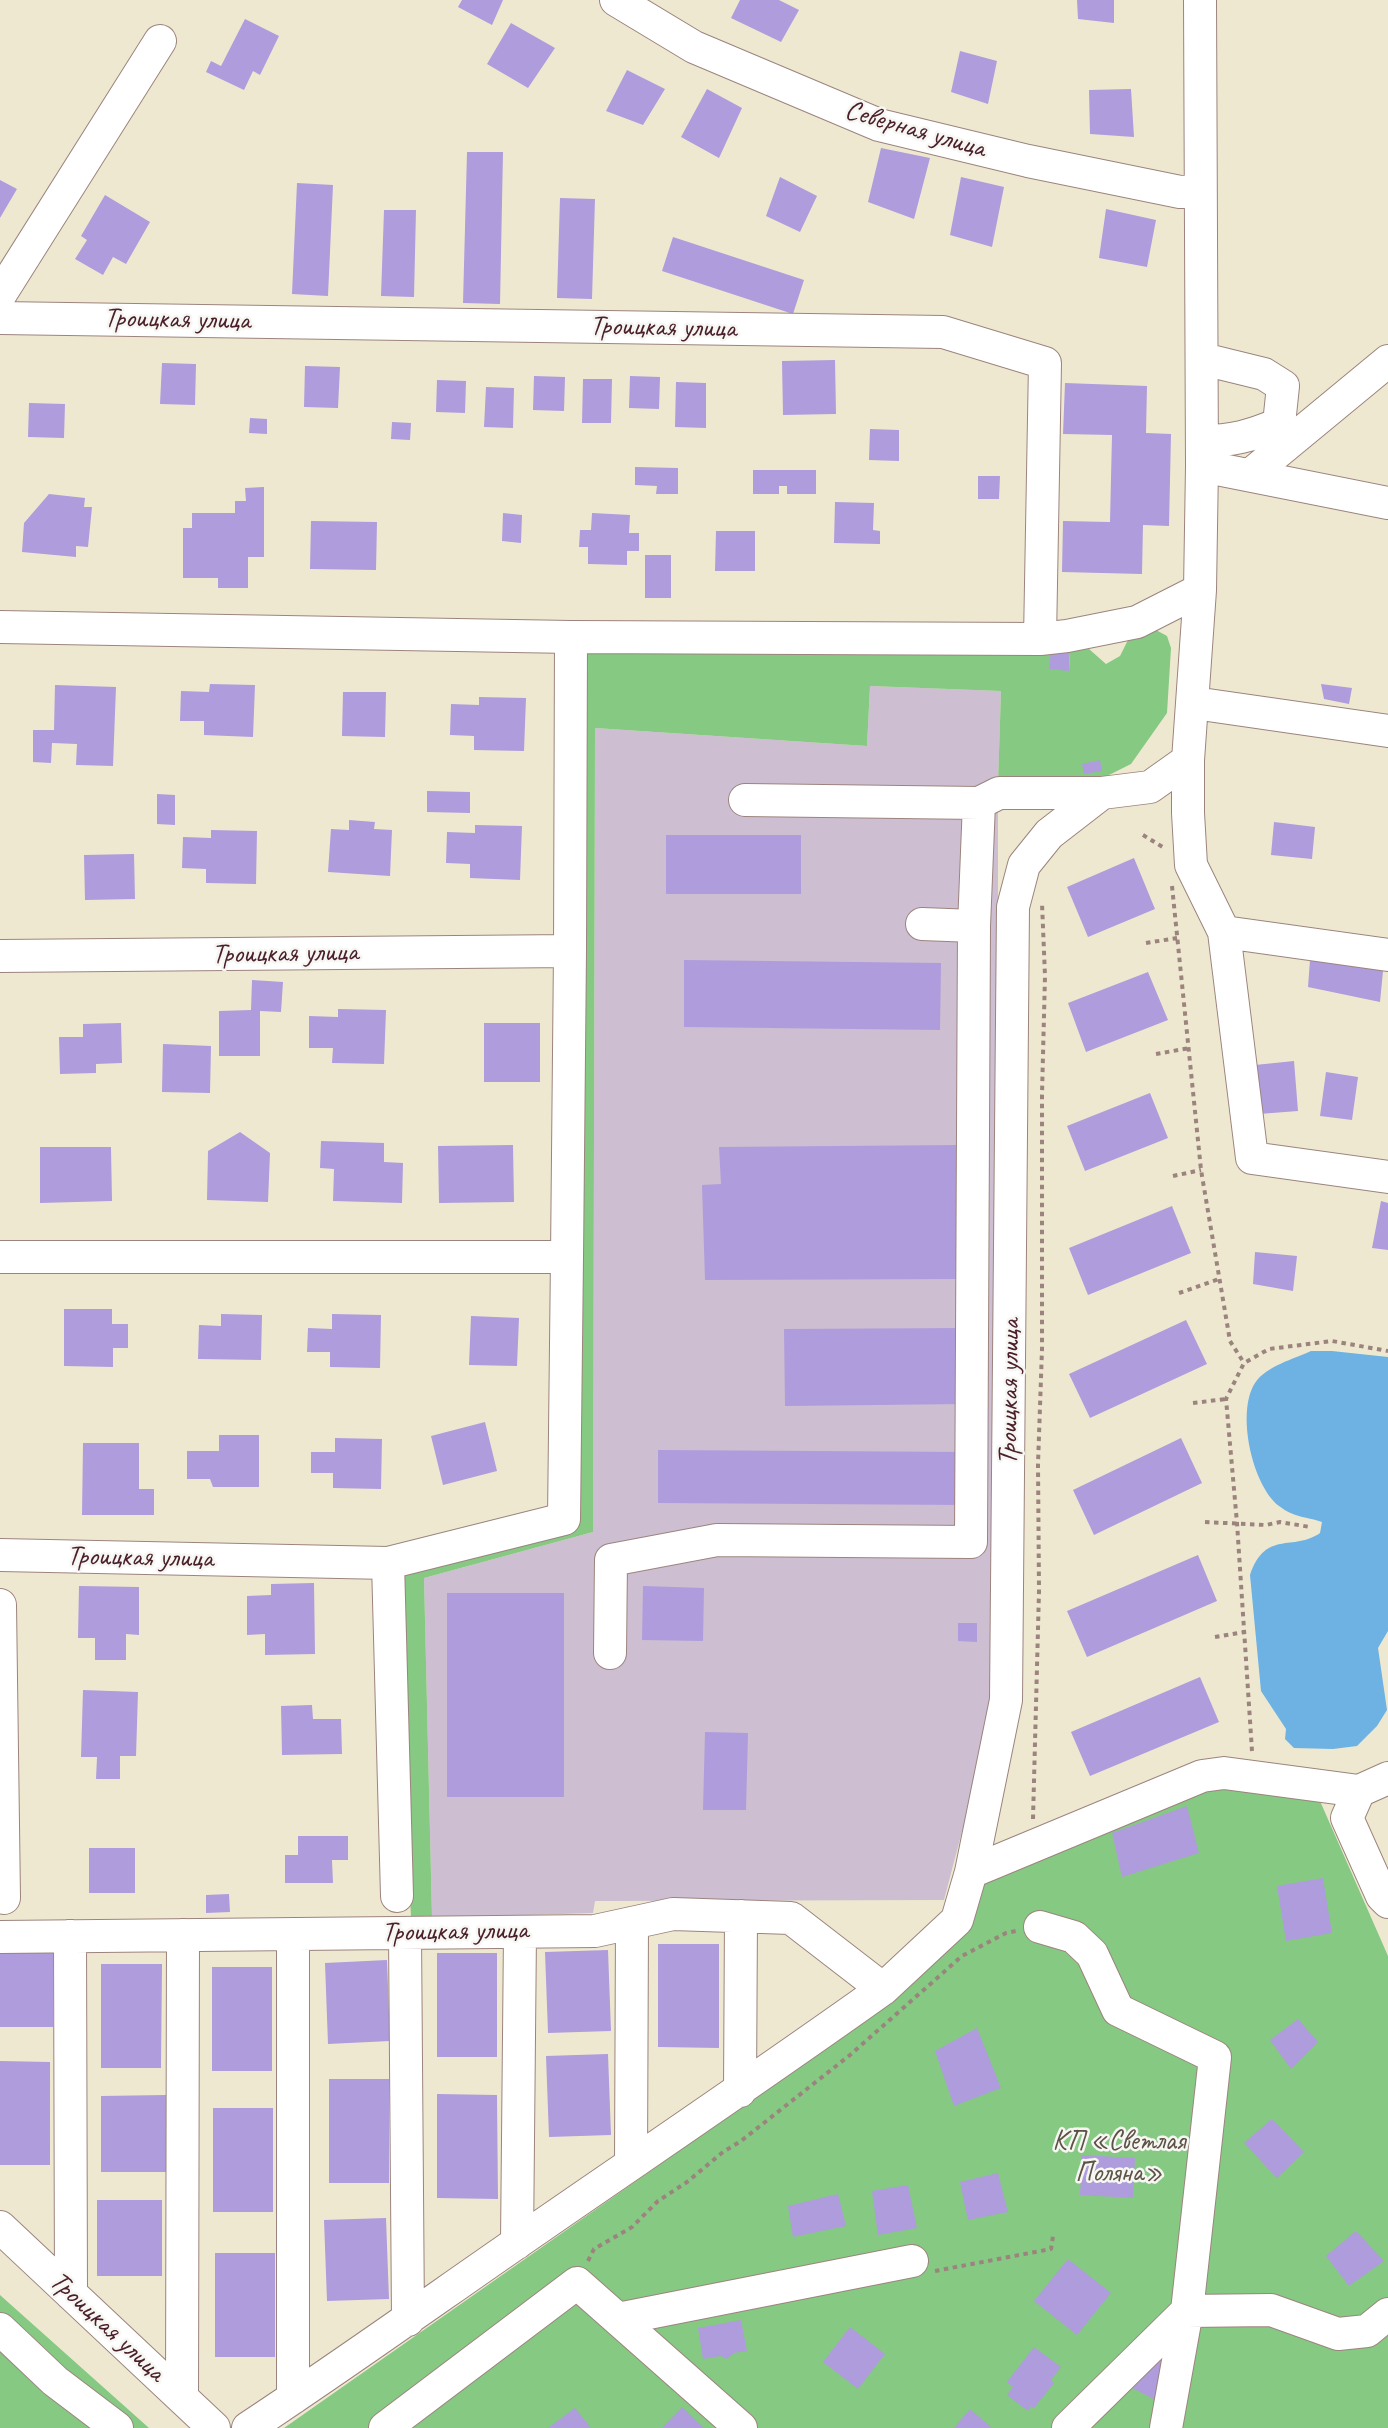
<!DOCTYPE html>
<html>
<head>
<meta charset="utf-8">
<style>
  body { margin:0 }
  canvas { display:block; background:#eee8d0 }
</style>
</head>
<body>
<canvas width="1388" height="2428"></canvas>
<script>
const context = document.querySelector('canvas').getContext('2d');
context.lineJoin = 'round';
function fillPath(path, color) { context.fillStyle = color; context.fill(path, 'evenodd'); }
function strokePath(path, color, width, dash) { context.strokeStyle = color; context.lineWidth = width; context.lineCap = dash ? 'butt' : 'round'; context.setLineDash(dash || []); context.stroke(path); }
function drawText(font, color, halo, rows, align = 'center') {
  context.font = font + ' Caveat,sans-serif'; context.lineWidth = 5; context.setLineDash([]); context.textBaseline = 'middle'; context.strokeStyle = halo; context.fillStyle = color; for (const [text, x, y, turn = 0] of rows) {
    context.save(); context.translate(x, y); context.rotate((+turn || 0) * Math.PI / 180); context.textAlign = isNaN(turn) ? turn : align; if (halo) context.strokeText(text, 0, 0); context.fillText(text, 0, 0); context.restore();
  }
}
const industrial = new Path2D(`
  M870,686L1001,691L998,784V1694L944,1900L595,1901L593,1913L432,1918L424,1578L593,1532L595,728L867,746Z`);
const green = new Path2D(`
  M1156,630L1167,636L1171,648L1167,713L1131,764L1097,781L998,784L1001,691L870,686L867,746L595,728L593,1532L424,1578L432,1918H411L396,1585L410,1567L576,1527L580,656L591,647L1051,649L1069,670L1070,650L1089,649L1106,664L1120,656L1129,638L1141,631Z
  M1205,1786L1320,1801L1388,1956V2428H284L900,1996L968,1928L984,1883Z
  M0,2295L149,2428H0Z`);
const water = new Path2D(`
  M1311,1351H1332L1388,1357V1631L1378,1648L1387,1710L1377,1726L1357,1746L1333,1749L1294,1748L1285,1739L1286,1729L1261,1691L1250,1575C1266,1529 1293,1552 1320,1533L1322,1522C1304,1516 1295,1518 1279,1506C1252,1485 1236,1412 1255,1383C1266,1366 1294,1359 1311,1351Z`);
const building = new Path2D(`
  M462,0H503L492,25L458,7Z
  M740,0H779L799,10L781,42L731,18Z
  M1077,0H1114V23L1078,19Z
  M245,19L279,36L260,75L253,71L244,90L206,72L211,61L221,66Z
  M511,23L555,48L528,88L487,64Z
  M960,51L997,61L988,104L951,92Z
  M627,70L665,89L643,125L606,111Z
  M707,89L742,108L719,158L681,137Z
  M1131,89L1134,137L1090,134L1089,90Z
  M881,148L930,158L914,219L868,202Z
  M467,152H503L500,304L463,303Z
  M780,177L817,196L800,232L766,216Z
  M961,177L1004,187L992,247L950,235Z
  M0,180L17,189L0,218Z
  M297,183L333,185L328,296L292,294Z
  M105,195L150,222L126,264L113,257L103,275L75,259L87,240L81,236Z
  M560,198L595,199L592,299L557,298Z
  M1106,209L1156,220L1147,267L1099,258Z
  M384,210H416L414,297L381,296Z
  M673,237L804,280L793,314L662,271Z
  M835,360L836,414L783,415L782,361Z
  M162,363L196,364L195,405L160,404Z
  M305,366L340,367L338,408L304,407Z
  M534,376L565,377L564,411L533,410Z
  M630,376L660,377L659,409L629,408Z
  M583,379H612L611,423H582Z
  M437,380L466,381L465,413L436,412Z
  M676,382L706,383V428L675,427Z
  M1065,383L1147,386L1146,433L1171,434L1169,526L1143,525L1142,574L1062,572L1063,521L1110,522L1112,435L1063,434Z
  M486,387L514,388L513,428L484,427Z
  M29,403L65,404L64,438L28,437Z
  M250,418L267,419V434L249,433Z
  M392,422L411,423L410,440L391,439Z
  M870,429L899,430V461L869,460Z
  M635,467L678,468V494H656L657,486L635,485Z
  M753,470H816V494H787V486H779V494H753Z
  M978,476H1000L999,499H978Z
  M264,487V557H248V588H218V578H183V528H192V513H235V501H246L245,488Z
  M49,494L85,498L84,507H92L88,547L76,546V557L22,552L24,523Z
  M835,502L874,503L873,530L880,531V544L834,543Z
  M503,513L522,515L521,543L502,541Z
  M592,513L630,515L629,533H639V551H627V565L588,564V547H579L580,530H591Z
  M311,521L377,522L376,570L310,569Z
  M716,531H755V571H715Z
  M645,555H671V598H645Z
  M1051,649L1070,650L1069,671L1049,669Z
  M210,684L255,685L253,737L204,735V721H180L181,691L209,692Z
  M1321,684L1352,688L1349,704L1324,699Z
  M55,685L116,687L113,766L76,765L77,744L52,743L51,763L33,762V730H54Z
  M343,692H386L385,737L342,736Z
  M479,697L526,698L524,751L474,750V736L450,735L451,704L479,705Z
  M1100,760L1102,771L1084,774L1082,764Z
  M427,791L470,792V813L427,812Z
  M157,794L175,795V825L157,824Z
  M349,820L375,822L374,829L392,830L390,876L328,872L331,829L349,830Z
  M1274,822L1315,827L1312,859L1271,855Z
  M475,825L522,826L520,880L470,878V864L446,863L447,832L475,833Z
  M211,830L257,831L256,884L206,883V869L182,868L183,837L211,838Z
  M666,835H801V894H666Z
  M134,854L135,899L85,900L84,855Z
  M1134,858L1155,909L1088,937L1067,887Z
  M684,960L941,963L940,1030L684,1027Z
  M1310,960L1384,961L1380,1002L1308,987Z
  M1148,972L1168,1020L1086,1052L1068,1003Z
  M252,980L283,982L281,1012L260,1011V1056H219V1011L251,1010Z
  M338,1009L386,1010L384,1064L332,1063L333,1048H309V1016L338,1017Z
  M121,1023L122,1063L96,1064V1073L60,1074L59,1037H83V1024Z
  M484,1023H540V1082H484Z
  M163,1044L211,1046L210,1093L162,1092Z
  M1294,1061L1298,1111L1259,1114L1255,1065Z
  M1326,1072L1358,1077L1352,1120L1320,1116Z
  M1150,1093L1168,1138L1085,1171L1067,1126Z
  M240,1132L270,1153L268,1202L207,1200L208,1151Z
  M321,1141L384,1143V1162L403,1163L402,1203L333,1201L334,1169L320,1168Z
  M513,1145L514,1202L439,1203L438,1146Z
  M957,1145L961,1279L705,1280L702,1185L721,1184L719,1147Z
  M40,1147H111L112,1201L40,1203Z
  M1381,1201L1388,1203V1250L1372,1248Z
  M1172,1206L1191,1253L1088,1295L1069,1248Z
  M1255,1252L1297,1256L1293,1291L1253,1284Z
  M64,1309H112V1324H128V1348H113V1367L64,1366Z
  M221,1314L262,1315L261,1360L198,1359L199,1325L221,1326Z
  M332,1314L381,1315L380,1368L330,1367V1352H307L308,1328L332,1329Z
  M471,1316L519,1318L517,1366L469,1365Z
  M1186,1320L1207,1364L1090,1418L1069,1374Z
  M963,1328L964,1404L785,1406L784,1329Z
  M485,1422L497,1471L443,1485L431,1436Z
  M219,1435H259V1487H213L210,1479H187V1451H219Z
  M335,1438L382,1439L381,1489L333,1488V1473H311V1452H335Z
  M1181,1438L1202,1483L1094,1535L1073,1490Z
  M83,1443H139V1489H154V1515H82Z
  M658,1450L965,1452V1505L658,1503Z
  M1198,1555L1217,1601L1087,1657L1067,1611Z
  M314,1583L315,1654L265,1655V1634L247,1635V1596L271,1595V1584Z
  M79,1586L139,1587V1635L126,1634V1660H95V1638H78Z
  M643,1586L704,1588L703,1641L642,1640Z
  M447,1593H564V1797H447Z
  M958,1623H977V1642L958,1641Z
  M1200,1677L1219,1722L1090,1776L1071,1732Z
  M83,1690L138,1692L136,1756H120V1779H96L97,1757H81Z
  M312,1705L313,1719H341L342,1754L282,1755L281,1706Z
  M705,1732L748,1733L746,1810H703Z
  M1187,1806L1199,1853L1122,1877L1112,1833Z
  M298,1836H348V1860H332L333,1883H285V1855H298Z
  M89,1848H135V1893H89Z
  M1323,1878L1332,1933L1286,1941L1277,1886Z
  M229,1894L230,1912L206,1913V1895Z
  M658,1944H719V2048L658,2047Z
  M608,1950L611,2031L548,2033L545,1952Z
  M0,1951H53V2027H0Z
  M437,1953H497V2057H437Z
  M387,1960L390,2041L328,2044L325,1963Z
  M101,1964H162L161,2068H101Z
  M212,1967H272V2071H212Z
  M1298,2019L1318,2042L1291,2069L1270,2040Z
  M977,2028L1001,2088L954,2106L935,2051Z
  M608,2054L611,2135L549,2137L546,2056Z
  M0,2061L50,2062V2165H0Z
  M329,2079H389V2183H329Z
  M437,2094L497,2095L498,2199L437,2198Z
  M166,2095V2172H101V2096Z
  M213,2108H273V2212H213Z
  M1272,2119L1304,2152L1277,2178L1244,2143Z
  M1082,2155L1135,2158L1133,2198L1080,2195Z
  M998,2173L1008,2212L968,2220L960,2182Z
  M908,2185L917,2228L878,2235L872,2191Z
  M838,2194L846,2226L793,2237L788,2206Z
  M97,2200H162V2276H97Z
  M386,2218L389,2299L327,2301L324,2220Z
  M1356,2231L1384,2261L1349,2286L1326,2256Z
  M215,2253H275V2357H215Z
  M1068,2259L1111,2293L1077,2335L1034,2301Z
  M741,2320L747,2351L734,2353L727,2359L721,2356L703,2359L698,2328Z
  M850,2327L885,2354L858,2389L823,2362Z
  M1034,2347L1061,2367L1051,2380L1054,2383L1034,2408L1031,2406L1028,2411L1007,2395L1013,2387L1007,2382Z
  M1156,2350L1172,2359L1159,2402L1123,2383Z
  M682,2407L704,2428H662Z
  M575,2408L591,2428H548Z
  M970,2409L992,2428H954Z`);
const path = new Path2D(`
  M1143,835L1166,849
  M1172,886L1201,1170L1230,1341L1244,1363
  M1146,943L1177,938
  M1156,1054L1190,1048
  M1173,1176L1201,1170
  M1179,1293L1219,1279
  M1193,1403L1226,1399
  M1205,1522L1266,1525L1280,1522L1310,1527
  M1215,1637L1244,1632
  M1252,1751L1237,1523L1226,1399L1244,1363L1269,1349L1332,1341L1388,1351
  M1033,1819L1039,1591L1038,1464L1042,1349V1095L1045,976L1042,903
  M588,2261L594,2249L632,2227L658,2201L687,2182L723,2152L741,2141L850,2055L962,1956L1006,1933L1016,1931
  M935,2271L1051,2249L1053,2236`);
const minor = new Path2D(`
  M616,0L694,47L879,125L1028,161L1180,192L1199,191
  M1200,0L1202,466L1200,590L1188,760V813L1191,865L1224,932L1252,1158L1388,1177
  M0,295L160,41
  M0,318L943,332L1045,363L1040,639L571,637L0,627
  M1202,441C1232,441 1251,436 1279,424L1283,386L1264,374L1203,359
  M1202,466L1388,503
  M1250,475L1388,361
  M1040,639L1067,636L1137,622L1200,590
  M1194,703L1388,731
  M745,800L979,803
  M974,926L979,803L999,793H1102L1150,787L1188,760
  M1224,932L1388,955
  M570,951L571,637
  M0,956L570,951L567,1257
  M0,1257H567L564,1519L388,1563L0,1555
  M388,1563L397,1896
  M0,1605L4,1898
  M610,1653L611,1560L717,1540L971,1542L974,926L922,924
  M1388,1778L1359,1791L1347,1818L1382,1896L1388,1902
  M971,1872L1202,1776L1224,1773L1359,1791
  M1040,1927L1074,1937L1092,1954L1118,2010L1215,2057L1187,2311L1166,2428
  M405,1933L408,2320
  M293,1934V2398
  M70,1936L71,2294
  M0,1937L595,1931L673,1914L791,1918L883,1989C771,2069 657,2146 544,2224C445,2292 348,2362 248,2428
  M883,1989L957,1920L971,1872L1006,1700L1013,907L1024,865L1049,834L1102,793
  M740,2091L741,1916
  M631,2164L632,1923
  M0,2227L214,2428
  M517,2243L520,1932
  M618,2319L912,2261
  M0,2329L55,2381L117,2428
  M182,2397L183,1935
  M385,2428L577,2283L741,2428
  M1068,2428L1187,2311L1271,2310L1338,2334L1367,2331L1388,2314`);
const streetNames = [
  ["Северная улица",915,130,16],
  ["Троицкая улица",177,320,1],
  ["Троицкая улица",663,328,1],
  ["Троицкая улица",285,954,-1],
  ["Троицкая улица",1010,1392,-89],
  ["Троицкая улица",140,1558,1],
  ["Троицкая улица",455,1932,-1],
  ["Троицкая улица",107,2327,43]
];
const parkNames = [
  ["КП «Светлая",1119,2142],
  ["Поляна»",1119,2174]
];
fillPath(industrial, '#cdbed2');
fillPath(green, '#85c983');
fillPath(water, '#6db2e3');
fillPath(building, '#af9cdc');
strokePath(minor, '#9c847e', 34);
strokePath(path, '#9c847e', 4, [4.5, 4.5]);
strokePath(minor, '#fff', 32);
drawText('28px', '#4a1f2b', '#f6f6f2', streetNames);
drawText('28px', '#5c5245', '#f6f6f2', parkNames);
</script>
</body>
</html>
